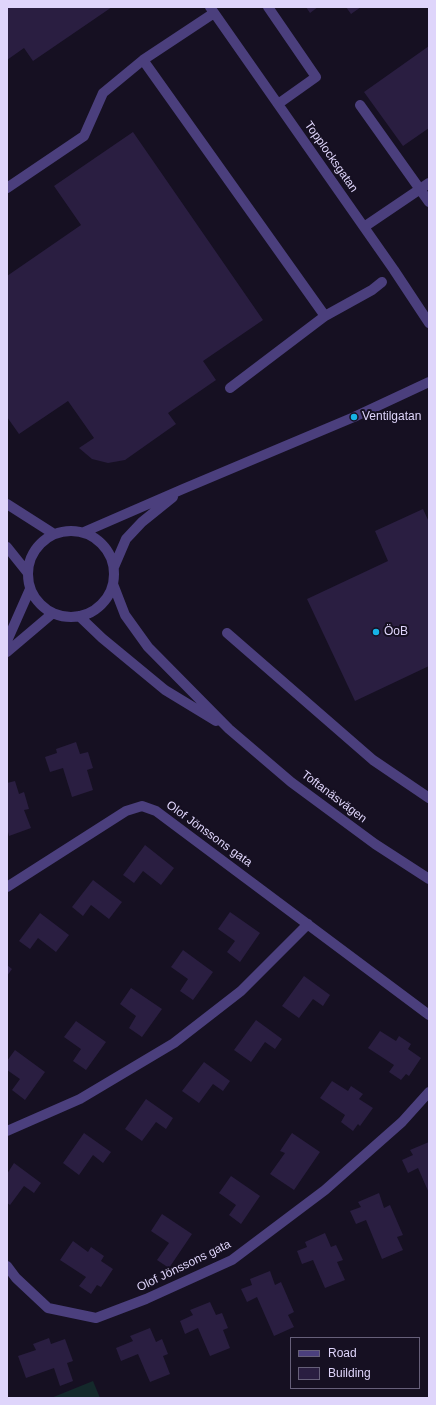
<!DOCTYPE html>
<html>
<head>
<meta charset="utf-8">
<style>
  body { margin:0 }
  #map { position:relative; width:436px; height:1405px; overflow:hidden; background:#161022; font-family:Arial,sans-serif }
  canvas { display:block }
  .frame { position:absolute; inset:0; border:8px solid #dfd5fb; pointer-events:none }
  .legend { position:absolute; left:290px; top:1337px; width:130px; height:52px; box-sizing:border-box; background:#161022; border:1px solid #665f79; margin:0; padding:5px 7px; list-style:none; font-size:12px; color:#dfd5fb }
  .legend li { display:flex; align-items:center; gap:8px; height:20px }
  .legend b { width:20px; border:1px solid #665f79 }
</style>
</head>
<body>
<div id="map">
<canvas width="436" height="1405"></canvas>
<div class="frame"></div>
<ul class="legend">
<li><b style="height:5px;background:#4b3f7d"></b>Road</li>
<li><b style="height:11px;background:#2a1e41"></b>Building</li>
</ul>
</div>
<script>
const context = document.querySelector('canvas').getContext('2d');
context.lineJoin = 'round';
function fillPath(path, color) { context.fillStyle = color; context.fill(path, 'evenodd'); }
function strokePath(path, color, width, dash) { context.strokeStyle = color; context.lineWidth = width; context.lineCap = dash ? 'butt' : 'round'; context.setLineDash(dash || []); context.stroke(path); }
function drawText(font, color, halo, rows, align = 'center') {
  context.font = font + ' Arial,sans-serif'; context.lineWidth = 4; context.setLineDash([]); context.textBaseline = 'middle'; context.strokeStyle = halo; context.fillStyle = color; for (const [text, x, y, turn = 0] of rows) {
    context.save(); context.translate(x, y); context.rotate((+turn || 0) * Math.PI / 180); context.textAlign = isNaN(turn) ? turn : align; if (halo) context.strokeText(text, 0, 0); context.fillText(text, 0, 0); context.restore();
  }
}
const green = new Path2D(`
  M93,1381L100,1398H51Z`);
const building = new Path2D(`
  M7,7H112L33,61L24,48L7,60Z
  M306,7H318L310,13Z
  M346,7H361L351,14Z
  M429,46V128L403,146L364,92Z
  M133,132L263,320L203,361L216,380L168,413L176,424L125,460L108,463L92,459L79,448L94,438L68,401L19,434L7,417V276L81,225L54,186Z
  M423,509L429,522V666L355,701L307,599L388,561L375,531Z
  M76,742L80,754L88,752L93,768L87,770L93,790L72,797L63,768L50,772L45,757L57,753L56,749Z
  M15,781L19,794L24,792L29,809L24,810L31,828L9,836L7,828V783Z
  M145,845L174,868L161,885L143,871L134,883L123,875Z
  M93,880L122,902L109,919L91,905L83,916L72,907Z
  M230,912L260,933L240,962L227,952L235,941L218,929Z
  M40,913L69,935L56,952L38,938L30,949L19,941Z
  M183,950L213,972L193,1000L180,991L188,979L171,967Z
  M7,965L12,969L7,976Z
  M304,976L330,995L323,1006L313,999L299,1018L282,1006Z
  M131,988L162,1009L142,1037L129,1028L136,1016L120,1004Z
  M256,1020L282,1039L275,1049L265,1042L251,1062L234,1050Z
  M76,1021L106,1042L86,1070L73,1061L81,1049L64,1037Z
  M380,1031L396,1041L399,1036L411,1044L408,1049L421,1058L409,1076L406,1074L401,1080L389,1072L394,1065L368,1048Z
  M15,1050L45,1072L25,1100L12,1090L20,1079L7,1070V1061Z
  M204,1062L230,1081L223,1091L213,1084L199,1103L182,1091Z
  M332,1081L348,1091L351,1086L363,1094L359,1099L373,1108L360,1126L358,1124L353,1131L341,1122L345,1115L320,1098Z
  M146,1099L173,1118L166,1129L156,1122L142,1141L125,1129Z
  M84,1133L111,1152L103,1163L93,1155L79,1175L63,1163Z
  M292,1133L320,1152L294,1190L270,1174L285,1153L280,1151Z
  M429,1142V1193L418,1168L408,1173L402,1160L413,1155L410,1150Z
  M14,1163L41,1183L34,1193L24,1186L10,1205L7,1203V1174Z
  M231,1176L260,1196L241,1224L229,1215L236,1205L219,1193Z
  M379,1193L384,1208L390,1205L403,1235L397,1237L403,1250L382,1259L366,1220L356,1224L350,1211L361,1207L358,1202Z
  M162,1214L192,1234L169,1268L157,1260L169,1243L151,1231Z
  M325,1233L331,1247L336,1245L343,1260L337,1262L345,1280L325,1288L313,1260L302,1264L297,1251L307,1247L305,1242Z
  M73,1241L88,1252L91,1247L104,1256L101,1261L113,1269L101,1287L97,1285L91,1294L79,1286L86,1277L60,1260Z
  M270,1271L275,1285L281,1282L294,1312L288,1315L294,1327L274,1336L257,1297L247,1302L241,1289L252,1285L250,1279Z
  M210,1302L216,1315L222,1313L228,1328L223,1330L230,1348L210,1356L198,1328L185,1334L180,1321L193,1315L190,1310Z
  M150,1328L156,1342L162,1339L168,1354L163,1356L170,1374L150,1382L138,1354L121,1361L116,1348L133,1341L130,1336Z
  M49,1338L51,1344L65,1339L73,1361L67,1363L73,1381L60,1386L54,1368L26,1378L18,1356L36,1350L33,1344Z`);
const minor = new Path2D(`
  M210,7L394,270L429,323
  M268,7L316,77L278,104
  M143,60L325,316
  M360,105L429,202
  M7,188L84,136L103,93L143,60L214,13
  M364,227L429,183
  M230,388L325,316L372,290L382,282
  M7,504L54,534
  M28 574a43 43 0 1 1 86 0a43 43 0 1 1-86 0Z
  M84,532L183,489L354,417L429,382
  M7,547L27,572
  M114,567L126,539L142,522L173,497
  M113,584L125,615L148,647L229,729L291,782L375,844L429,879
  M79,616L102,638L165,690L216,721
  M227,633L373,760L429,798
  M7,641L30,589
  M7,652L53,613
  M7,887L126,811L142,806L156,811L429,1015
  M7,1131L80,1099L174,1043L241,991L308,924
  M7,1266L16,1278L48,1308L96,1318L146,1299L232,1260L325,1190L402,1122L429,1092`);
const markers = [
  [354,417,4,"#16b3e6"],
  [376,632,4,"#16b3e6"]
];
const streetNames = [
  ["Topplocksgatan",331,157,55],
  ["Toftanäsvägen",334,797,37],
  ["Olof Jönssons gata",209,834,36],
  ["Olof Jönssons gata",184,1266,-26]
];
const poiNames = [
  ["Ventilgatan",362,417],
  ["ÖoB",384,632]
];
fillPath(green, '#14292b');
fillPath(building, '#2a1e41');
strokePath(minor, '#4b3f7d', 10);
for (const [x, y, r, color] of markers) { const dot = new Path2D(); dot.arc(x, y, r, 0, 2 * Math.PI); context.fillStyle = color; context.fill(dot); strokePath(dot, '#161022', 1.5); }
drawText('12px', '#dfd5fb', '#161022', streetNames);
drawText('12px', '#dfd5fb', '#161022', poiNames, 'left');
</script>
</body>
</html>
